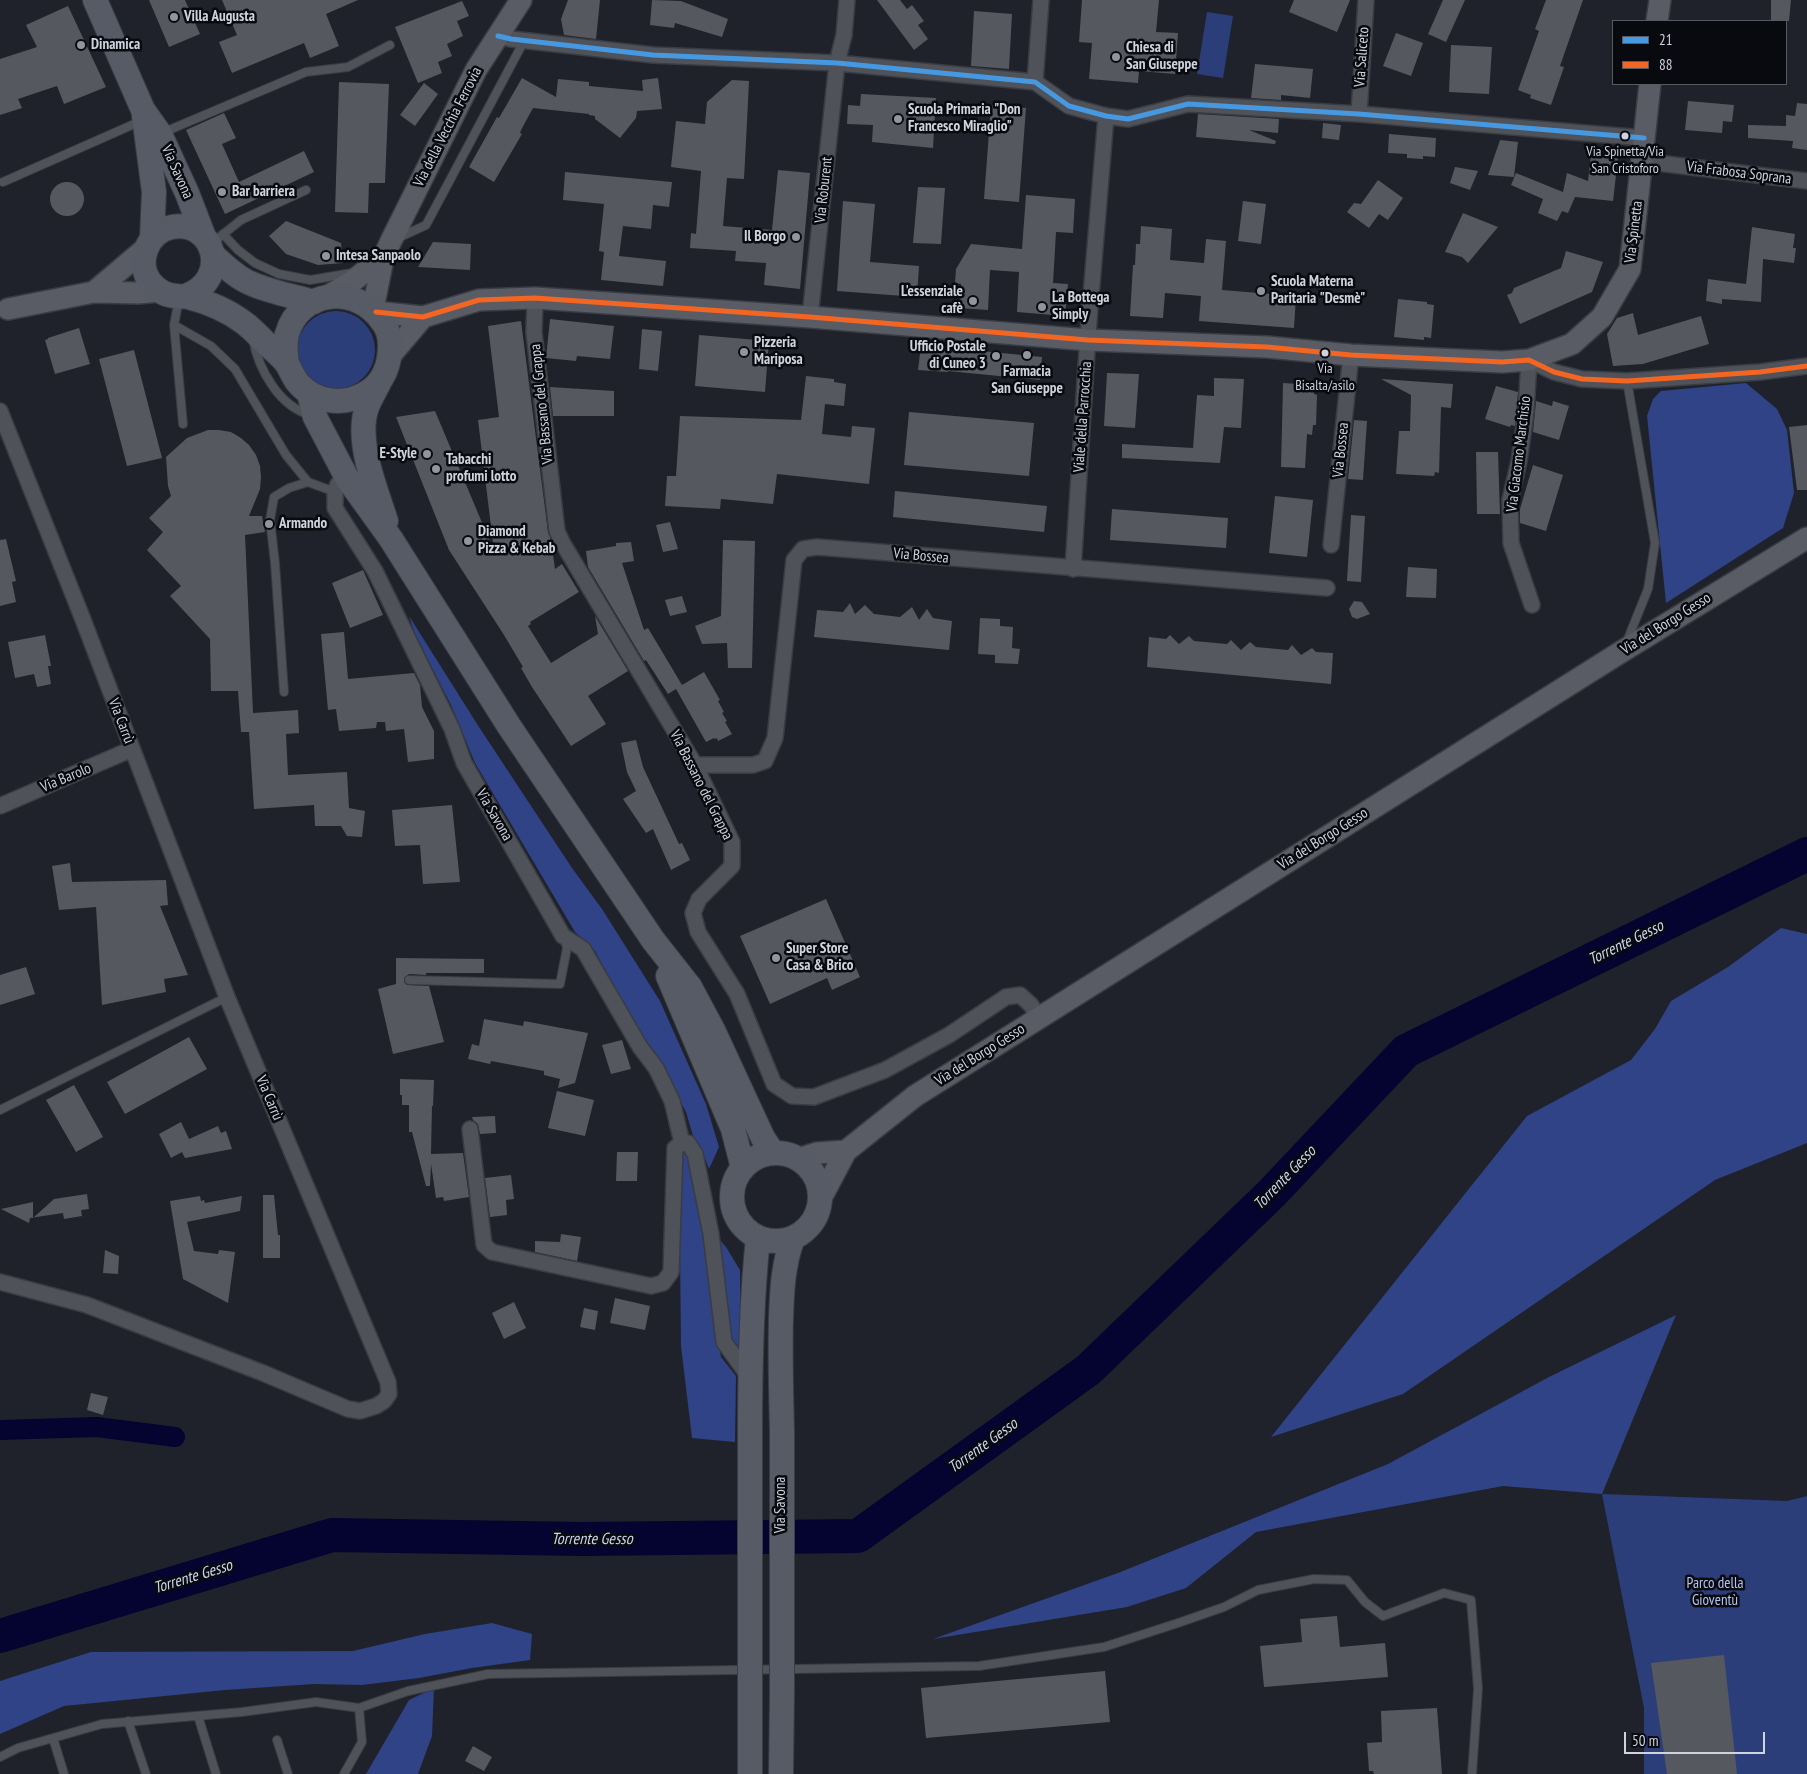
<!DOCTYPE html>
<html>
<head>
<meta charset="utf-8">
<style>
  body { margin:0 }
  #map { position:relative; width:1807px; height:1774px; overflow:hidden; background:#1f222a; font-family:"PT Sans Narrow",sans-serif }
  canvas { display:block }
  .legend { position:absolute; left:1612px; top:20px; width:175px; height:65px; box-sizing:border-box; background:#080a10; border:1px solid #585a62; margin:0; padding:6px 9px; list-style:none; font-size:15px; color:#cfd3dc }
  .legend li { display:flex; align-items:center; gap:10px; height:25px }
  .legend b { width:25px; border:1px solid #585a62 }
  .scale { position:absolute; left:1624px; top:1732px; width:141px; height:22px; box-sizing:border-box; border:2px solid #cfd3dc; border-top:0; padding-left:6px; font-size:15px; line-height:18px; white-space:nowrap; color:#cfd3dc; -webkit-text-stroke:4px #080a10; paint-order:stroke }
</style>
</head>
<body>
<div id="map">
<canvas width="1807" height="1774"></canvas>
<ul class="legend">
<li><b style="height:6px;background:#4699e1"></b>21</li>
<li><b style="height:6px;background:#f26522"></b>88</li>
</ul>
<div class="scale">50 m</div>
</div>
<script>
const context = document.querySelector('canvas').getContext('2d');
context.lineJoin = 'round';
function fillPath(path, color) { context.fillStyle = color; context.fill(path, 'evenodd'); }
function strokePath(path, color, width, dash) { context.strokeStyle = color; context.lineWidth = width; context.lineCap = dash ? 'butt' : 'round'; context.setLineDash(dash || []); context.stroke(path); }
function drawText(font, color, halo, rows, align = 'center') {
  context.font = font + ' "PT Sans Narrow",sans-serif'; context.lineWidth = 5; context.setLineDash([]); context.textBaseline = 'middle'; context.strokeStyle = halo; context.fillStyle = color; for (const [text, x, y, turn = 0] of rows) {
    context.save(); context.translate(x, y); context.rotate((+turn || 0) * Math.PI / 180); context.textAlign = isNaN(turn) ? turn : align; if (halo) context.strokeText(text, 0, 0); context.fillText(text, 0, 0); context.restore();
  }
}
const green = new Path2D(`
  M1207,12L1233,16L1223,78L1197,74Z
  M297 350a39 39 0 1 1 78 0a39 39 0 1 1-78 0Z
  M1602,1494L1787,1501L1807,1496V1774H1644V1708Z`);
const forest = new Path2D(`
  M1746,383L1777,409L1787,430L1794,493L1783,528L1666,603L1647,416L1653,399L1661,391Z
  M409,616L479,727L572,868L602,909L660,1001L706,1104L719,1147L709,1169L703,1153L693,1136L686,1112L661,1064L642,1040L595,951L575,932L475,763L451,705L415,635Z
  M1781,928L1807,934V1143L1715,1180L1403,1394L1271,1437L1527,1116L1631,1060L1655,1029L1671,1001L1728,967Z
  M682,1153H688L692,1165L721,1357L736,1376L735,1442L692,1438L681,1346L679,1158Z
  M715,1234L726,1247L740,1270L741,1350L729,1335Z
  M1676,1315L1602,1494L1503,1486L1256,1532L1186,1588L1127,1607L933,1639L1118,1573L1388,1464L1549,1377Z
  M492,1623L532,1634L530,1660L472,1668L419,1678L362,1685L314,1684L225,1690L64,1706L0,1734V1681L91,1652L353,1651L425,1634Z
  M434,1688L432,1736L418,1774H366L409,1700Z`);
const canal = new Path2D(`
  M0,1430L97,1427L175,1437`);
const river = new Path2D(`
  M0,1636L332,1535L583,1539L858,1536L1088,1370L1272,1193L1406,1051L1807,854`);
const building = new Path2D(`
  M149,0H185L200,34L169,47Z
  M222,0H358L326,14L339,46L310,58L304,43L232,73L219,42L237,35Z
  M568,0H600L596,39L564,35L561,19Z
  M652,0L681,1L728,19L722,37L675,23L674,28L650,25Z
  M877,0H900L907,9L912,5L924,21L918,25L928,39L914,50Z
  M1082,0H1159L1156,32L1178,33L1175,74L1139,71L1138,83L1089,79L1092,43L1079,42Z
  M1294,0H1350L1337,32L1289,12Z
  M1443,0H1465L1446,42L1428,34Z
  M1546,0H1583L1560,66L1564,67L1551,105L1530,98L1531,95L1518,90L1539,31L1535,29Z
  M1771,0H1791L1789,21H1771Z
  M462,1L469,16L457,21L463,36L447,44L452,56L438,62L442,73L418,83L395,27Z
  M68,6L106,87L64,104L57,86L18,99L22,108L0,115V59L37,47L26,25Z
  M974,11L1012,14L1009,69L971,66Z
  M1396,33L1423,43L1411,76L1383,66Z
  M1451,45L1492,47L1489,94L1449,92Z
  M1255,64L1313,69L1310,98L1281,95V100L1251,98Z
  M522,78L556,97L558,79L589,82V86L643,91L642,80L658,78L662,109L637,111L636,118L620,138L595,119V116L589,115V114L533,108L521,130L520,133L522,134L494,182L469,167L497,117L499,118Z
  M732,80L749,81L747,122L744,179L727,178L723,226L772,230L778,170L810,173L800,289L764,285L766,263L735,261L736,251L690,248L691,233L696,234L701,171L671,167L676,121L705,124L707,102Z
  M339,82L389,84L385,183H369L368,213L335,212Z
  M424,83L438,94L415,126L400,115Z
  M861,94L936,98L933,148L872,142L873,125L847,124L848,105L860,106Z
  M1688,101L1734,105L1732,122L1723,121L1722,133L1685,130Z
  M1797,103L1807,104V150L1792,148L1793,141L1748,138V125L1786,126V115L1795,116Z
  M991,105L1026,108L1019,202L984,199Z
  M224,113L236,138L222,144L239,182L304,151L314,172L225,214L186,130Z
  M1198,114L1279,119L1278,133L1249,130L1276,141L1275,144L1196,137Z
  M1323,123L1341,125L1339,140L1322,138Z
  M1389,134L1436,138L1435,157L1423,156V159L1407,158V154L1388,153Z
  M1500,140L1518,142L1514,177L1488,175Z
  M1591,155L1618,158L1613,201L1575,197L1568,213L1562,211L1557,221L1538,213L1543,199L1511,185L1516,173L1563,192L1567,173L1588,181Z
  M1455,167L1478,171L1470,190L1450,183Z
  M565,172L672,182L669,207L653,205L651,229L623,226L619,256L666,261L663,286L601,280L604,252L599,251L604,204L563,200Z
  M1378,180L1403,198L1388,220L1379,214L1369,228L1347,212L1354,203L1361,204Z
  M50 199a17 17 0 1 1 34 0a17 17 0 1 1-34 0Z
  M918,187L945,188L941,244L913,243Z
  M1026,195L1075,199L1073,233L1056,232L1053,283L1068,284L1065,316L1017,312L1019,272L990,270L988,310L959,308L961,284L955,283L956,269L971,244L1022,249Z
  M843,201L875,204L870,262L919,266L917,297L837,291Z
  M1243,201L1266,204L1261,244L1238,241Z
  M1463,213L1498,227L1468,263L1462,257L1445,252Z
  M286,221L341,243L343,263L318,265L286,254L269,236Z
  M1141,226L1172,229L1170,260L1204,263L1206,239L1226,241L1222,290L1296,296L1294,328L1199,321L1201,296L1165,293L1163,318L1130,316L1133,265H1135L1136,244H1140Z
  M1752,227L1795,234L1793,248H1796L1794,263L1763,259L1761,302L1722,299V304L1706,301L1708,279L1746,284Z
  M433,242L471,244L470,270L418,267Z
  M1566,251L1603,262L1592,292L1520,324L1507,295L1512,293L1514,288L1561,268Z
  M1398,299L1427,302V304L1434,305L1431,338L1424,337V340L1394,337Z
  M1633,313L1638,335L1701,316L1709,344L1643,364L1613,366L1607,334L1617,318Z
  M550,319L614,326L610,359L577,356L576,361L546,358Z
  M521,321L548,532L551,540L555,569L562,564L579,592L530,622L531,624L528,626L551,663L598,634L595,616L628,671L588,696L606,724L571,746L532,687L521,668L523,667L504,635L449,550L396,417L435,411L494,551L478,420L499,417L488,326Z
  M79,328L90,364L55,374L45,340L48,339V338Z
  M642,329L662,331L658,371L639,369Z
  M699,335L769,341L765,392L695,386Z
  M921,345L1042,357L1040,380L948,371V372L918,370Z
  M134,350L162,458L127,466L99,359Z
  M1107,373L1139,374L1135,428L1104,426Z
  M806,376L834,379V382L846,384L844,406L825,404L822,434L851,437L852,426L875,428L869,484L777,474L773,504L721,499L720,509L665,506L667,476H676L680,416L801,420Z
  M1214,378L1244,379L1241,428L1224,427L1220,463L1122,458V444L1193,448L1197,395L1214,396Z
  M1381,379L1453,384L1451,408L1441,407L1439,473L1435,472L1434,476L1396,474L1399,431H1410L1411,395Z
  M1283,383L1315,385L1314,394L1317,395L1316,425H1313L1312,435L1307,434L1305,468L1281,467Z
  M1496,386L1518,392L1515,426L1511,425L1510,427L1485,419Z
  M550,387L614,391V416H553Z
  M1536,401L1552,406L1553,401L1569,406L1559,440L1533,432Z
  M909,412L1034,423L1029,476L904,465Z
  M1354,420L1367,421L1363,480L1348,479Z
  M1807,425V490H1797L1789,427Z
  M208,430H219L231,432L241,438L249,445L256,455L260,466L261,477L260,489L249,516H262L265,532L245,535L253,713L298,710L299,733L286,734L288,775L347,772L349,808L365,811L362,837L347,836L341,826H315L314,805L254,809L249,732H241L238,691H211L210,639L170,596L181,586L147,550L163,532L149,518L171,496L168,486L166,457L187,438Z
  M1476,452H1498L1500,514H1477Z
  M1533,465L1563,475L1546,531L1520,523V509Z
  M895,491L1047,506L1044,532L893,517Z
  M1275,496L1313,500L1307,557L1269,553Z
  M1112,509L1228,518L1226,548L1110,540Z
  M1351,515L1365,516L1361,582L1347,581Z
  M670,522L678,549L663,552L656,525Z
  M6,539L16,581L12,582L16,602L0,606V540Z
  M723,540L755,541L752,668H728L727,643L702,644L695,626L721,616Z
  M631,542L634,561L622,563L644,630L648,628L682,685L704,672L720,700L718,701L724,712L722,713L727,721L725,722L732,734L718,741L717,738L715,739L714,738L706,742L676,689L668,694L646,660L644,661L588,567L586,551L616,546V543Z
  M1408,567L1437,569L1436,598L1406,597Z
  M363,570L383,615L350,628L332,583Z
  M682,596L687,612L670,616L665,600Z
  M1354,601L1362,602L1370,614L1357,619L1352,617L1349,609Z
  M850,603L855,614L865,605L874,614L900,617L912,607L919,620L927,609L933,618L952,621L949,650L814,637L817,610L843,612Z
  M980,618L1000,619V626L1013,627L1012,648L1020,649L1018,664L995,663V655L978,654Z
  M344,632L348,679L414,673L420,685L422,707L434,731V759L408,762L404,729L386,731L385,722H377L376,728L339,731L336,709L328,710L321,634Z
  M45,635L51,666H48L51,684L37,687L34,674L15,678L8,642Z
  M1170,635L1179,644L1189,636L1194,641L1227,644L1231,640L1241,650L1250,642L1256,647L1288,650L1292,645L1301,655L1312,648L1316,652L1333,653L1331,684L1147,667L1149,637L1166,639Z
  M636,740L643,767L679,844L682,843L690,860L671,870L653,829L646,833L623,799L636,791L627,772L621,743Z
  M452,805L460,882L423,884L420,845L395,846L392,810Z
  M70,863L72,882L166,880L168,905L160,906L188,975L164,979L166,992L102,1005L96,907L59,910L52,866Z
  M826,899L860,977L832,990L827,978L770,1004L740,936Z
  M396,958L484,959V973H426V975L409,974L404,978V982L407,985L429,986L444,1042L393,1054L378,989L396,984Z
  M26,967L35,994L0,1005V975Z
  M484,1019L523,1026L524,1021L588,1033L575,1083L558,1088L560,1079L544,1075V1071L491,1061L490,1064L468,1059L472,1044L479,1046Z
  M189,1037L207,1069L125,1114L107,1082Z
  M622,1040L631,1069L611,1074L602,1045Z
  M400,1079L434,1080L433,1106H432L431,1154L463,1153L469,1197L444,1201L443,1197L436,1198L431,1164L430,1186H426L412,1132H409V1105H402V1095H400Z
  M74,1085L103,1137L76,1152L46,1100Z
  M557,1091L594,1100L585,1136L548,1128Z
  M495,1116L496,1133L480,1134L478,1124L473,1120L472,1117Z
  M181,1122L189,1139L218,1126L221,1133L226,1131L232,1149L185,1158L182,1152L171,1158L159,1134Z
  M617,1152H638L637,1181H616Z
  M511,1175L514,1199L506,1200L507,1215L490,1217L485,1178Z
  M87,1194L89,1209L81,1210L82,1216L64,1219L63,1213L30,1218L29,1223L1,1209L33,1202V1218L54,1199Z
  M263,1195H274L278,1235H280V1258H263Z
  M200,1196L201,1201L204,1200L205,1203L242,1196L240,1211L187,1222L194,1251L218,1254L219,1250L235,1252L228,1303L183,1279L170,1201Z
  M561,1234L581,1237L577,1261L535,1252V1241L560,1242Z
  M105,1250L119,1256L118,1274L103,1273Z
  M615,1298L650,1306L645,1330L610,1323Z
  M514,1302L526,1328L504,1339L492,1313Z
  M584,1308L598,1311L595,1330L580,1327Z
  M91,1393L108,1397L103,1415L87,1410Z
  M1337,1616L1340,1647L1385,1643L1388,1677L1264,1687L1260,1646L1302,1642L1300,1619Z
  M1724,1655L1737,1774H1667L1651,1663Z
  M1105,1671L1110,1722L926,1738L921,1688Z
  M1437,1708L1442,1774H1374L1373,1771H1369L1367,1743L1382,1742L1381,1711Z
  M473,1746L492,1757L484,1771L465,1761Z`);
const lane = new Path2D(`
  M162,133L306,72L348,67L390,45
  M3,182L141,121
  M223,234L238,250L255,263L279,274L310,280L352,273
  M398,238L426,225L524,41
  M211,244L241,220L306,190
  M179,299L174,325L183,424
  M174,325L211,346L235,369L286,455L308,482L335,492
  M253,340C259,370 279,406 310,415
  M1627,641L1648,589L1655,543L1627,381
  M284,692L275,563L270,520L274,497L289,488L308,482
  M409,980L560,984L567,948L565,940
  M0,1110L227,997
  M359,1708L408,1691L488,1674L979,1666L1104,1647L1178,1623L1224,1607L1258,1590L1314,1579L1347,1580L1365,1602L1383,1616L1444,1593L1471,1600L1478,1689L1472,1774
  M198,1716L216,1774
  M128,1721L146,1774
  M53,1738L64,1774
  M277,1740L288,1774
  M0,1757L18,1748L102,1724L242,1712L316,1702L359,1708L362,1742L344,1774`);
const street = new Path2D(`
  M498,36L511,39L653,55L837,63L1035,82L1069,106L1106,116L1128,119L1188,104L1359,114L1644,138
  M1035,82L1041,0
  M1359,114L1366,0
  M1641,161L1807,181
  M535,298L534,333L557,531L562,542L695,765L732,842V866L699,899L693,913L698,932L737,994L774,1084L792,1096L814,1097L885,1070L949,1035L1006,997L1020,995L1031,1005L1039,1018
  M810,317L837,63L844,35L847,0
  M0,411L82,617L227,997L388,1382L389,1394L384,1401L376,1406L360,1411L348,1409L263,1373L87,1305L0,1282
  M347,478L338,484L335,492V508L375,571L452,729L464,763L563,936L583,949L640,1047L656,1068L672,1101L682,1143
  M1331,545L1351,355
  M1073,569L1089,320L1106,116
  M1532,605L1511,543L1510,500L1519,461L1526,412L1529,360L1554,372L1582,379L1627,381L1760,372L1807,366
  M695,765H753L765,761L775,738L794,560L803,549L817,547L1327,588
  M0,806L132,749
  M470,1129L484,1245L492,1252L651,1286L663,1283L671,1272L675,1148L682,1143H688L695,1154L711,1234L724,1342L750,1378`);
const secondary = new Path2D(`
  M1657,21L1660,0
  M94,292L146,248
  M326,297L353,281L364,272L383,259
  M8,309L94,292L138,293L160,291
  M373,309L383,259L391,241L476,70L521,0
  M376,312L423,317L479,300L535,298L810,317L1088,340L1267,347L1351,355L1502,362L1529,360L1572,344L1602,317L1630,269L1650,84
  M390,356L423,317
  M799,1159L817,1153L846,1151
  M820,1200L846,1151L915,1096L1621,652L1807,538`);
const primary = new Path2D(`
  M95,0L143,110L160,134L187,193L204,237
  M144,116L154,192L152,238
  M213,255C224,265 236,277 250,283C270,292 293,296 314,302
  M186,296C232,279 214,219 172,227C147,232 135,263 151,283C158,291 167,296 177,296C181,297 185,296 188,297C207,302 227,310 243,322C252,328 260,338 268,345C274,351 282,357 287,364C291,370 293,377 298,383C315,403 344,406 366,393C384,383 390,364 390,345C390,337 387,327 382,321C356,284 300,289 287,334C284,344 286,354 287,364
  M379,383C375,391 370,399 367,407C355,441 376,489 386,521
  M309,393L315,417L347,478L391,539L509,726L653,940L690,987L714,1032L763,1138L773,1153
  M668,976L733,1129L743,1168
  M732 1197a44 44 0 1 1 88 0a44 44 0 1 1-88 0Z
  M782,1431C781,1393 780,1356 781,1318C782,1290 783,1264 793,1238
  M750,1433C750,1367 751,1303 758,1238
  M750,1774V1691
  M781,1774L782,1693`);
const primaryBridge = new Path2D(`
  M782,1431V1693
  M750,1691V1433`);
const bus1 = new Path2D(`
  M498,36L511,39L653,55L837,63L1035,82L1069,106L1106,116L1128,119L1188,104L1359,114L1644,138`);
const bus2 = new Path2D(`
  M376,312L423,317L479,300L535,298L810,317L1088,340L1267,347L1351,355L1502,362L1529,360L1554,372L1582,379L1627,381L1760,372L1807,366`);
const markers = [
  [174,17,5,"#91959e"],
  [81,45,5,"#91959e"],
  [1116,57,5,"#91959e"],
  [898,119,5,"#91959e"],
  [1625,136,4.5,"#cfd3dc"],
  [222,192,5,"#91959e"],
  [796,237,5,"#91959e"],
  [326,256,5,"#91959e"],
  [1261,291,5,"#91959e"],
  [973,301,5,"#91959e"],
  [1042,307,5,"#91959e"],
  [744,352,5,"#91959e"],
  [1325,353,4.5,"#cfd3dc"],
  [1027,355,5,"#91959e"],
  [996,356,5,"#91959e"],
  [427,454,5,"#91959e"],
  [436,469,5,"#91959e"],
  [269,524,5,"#91959e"],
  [468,541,5,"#91959e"],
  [776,958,5,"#91959e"]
];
const busNames = [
  ["Via Spinetta/Via",1625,152],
  ["San Cristoforo",1625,169],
  ["Via",1325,369],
  ["Bisalta/asilo",1325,386]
];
const poiNames = [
  ["Villa Augusta",184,17],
  ["Dinamica",91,45],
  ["Chiesa di",1126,48],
  ["San Giuseppe",1126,65],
  ["Scuola Primaria \"Don",908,110],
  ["Francesco Miraglio\"",908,127],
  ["Bar barriera",232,192],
  ["Il Borgo",786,237,"right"],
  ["Intesa Sanpaolo",336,256],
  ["Scuola Materna",1271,282],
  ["Paritaria \"Desmè\"",1271,299],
  ["L'essenziale",963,292,"right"],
  ["cafè",963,309,"right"],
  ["La Bottega",1052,298],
  ["Simply",1052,315],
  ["Pizzeria",754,343],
  ["Mariposa",754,360],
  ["Ufficio Postale",986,347,"right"],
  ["di Cuneo 3",986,364,"right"],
  ["Farmacia",1027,372,"center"],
  ["San Giuseppe",1027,389,"center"],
  ["E-Style",417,454,"right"],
  ["Tabacchi",446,460],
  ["profumi lotto",446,477],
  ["Armando",279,524],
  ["Diamond",478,532],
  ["Pizza & Kebab",478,549],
  ["Super Store",786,949],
  ["Casa & Brico",786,966]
];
const streetNames = [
  ["Via Saliceto",1362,57,-86],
  ["Via della Vecchia Ferrovia",448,127,-63],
  ["Via Savona",177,172,66],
  ["Via Frabosa Soprana",1739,173,7],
  ["Via Roburent",824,190,-84],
  ["Via Spinetta",1634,232,-83],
  ["Via Bassano del Grappa",542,404,-96],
  ["Viale della Parrocchia",1083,417,-86],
  ["Via Bossea",1341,450,-84],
  ["Via Giacomo Marchisio",1519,454,-83],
  ["Via Bossea",921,556,5],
  ["Via del Borgo Gesso",1666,624,-32],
  ["Via Carrù",121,721,69],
  ["Via Barolo",66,778,-23],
  ["Via Bassano del Grappa",701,785,63],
  ["Via Savona",494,815,60],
  ["Via del Borgo Gesso",1323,839,-32],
  ["Via del Borgo Gesso",980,1055,-32],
  ["Via Carrù",269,1098,67],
  ["Via Savona",781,1505,-90]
];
const parkNames = [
  ["Parco della",1715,1584],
  ["Gioventù",1715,1601]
];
const waterNames = [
  ["Torrente Gesso",1626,943,-26],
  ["Torrente Gesso",1285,1178,-46],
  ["Torrente Gesso",983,1446,-36],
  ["Torrente Gesso",592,1539],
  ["Torrente Gesso",193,1577,-17]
];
fillPath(green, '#2c3e7a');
fillPath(forest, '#2f4386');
strokePath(canal, '#05032f', 20);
strokePath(river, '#05032f', 34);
fillPath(building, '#56585f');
strokePath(lane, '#393c42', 10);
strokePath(street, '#393c42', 18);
strokePath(secondary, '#393c42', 24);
strokePath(primary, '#393c42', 26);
strokePath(lane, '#4f5258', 8);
strokePath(street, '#4f5258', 15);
strokePath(secondary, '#595c64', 21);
strokePath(primary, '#575b66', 24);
strokePath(primaryBridge, '#393c42', 26, []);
strokePath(primaryBridge, '#575b66', 24);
strokePath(bus1, '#4699e1', 5);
strokePath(bus2, '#f26522', 5);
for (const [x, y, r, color] of markers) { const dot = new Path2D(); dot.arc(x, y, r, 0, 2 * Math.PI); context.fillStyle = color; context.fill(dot); strokePath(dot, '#080a10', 2); }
drawText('14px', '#cfd3dc', '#080a10', busNames);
drawText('bold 15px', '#cfd3dc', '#080a10', poiNames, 'left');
drawText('15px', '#cfd3dc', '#080a10', streetNames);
drawText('15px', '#b4c4ef', '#080a10', parkNames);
drawText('italic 16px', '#cdd6ec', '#080a10', waterNames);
</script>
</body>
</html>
